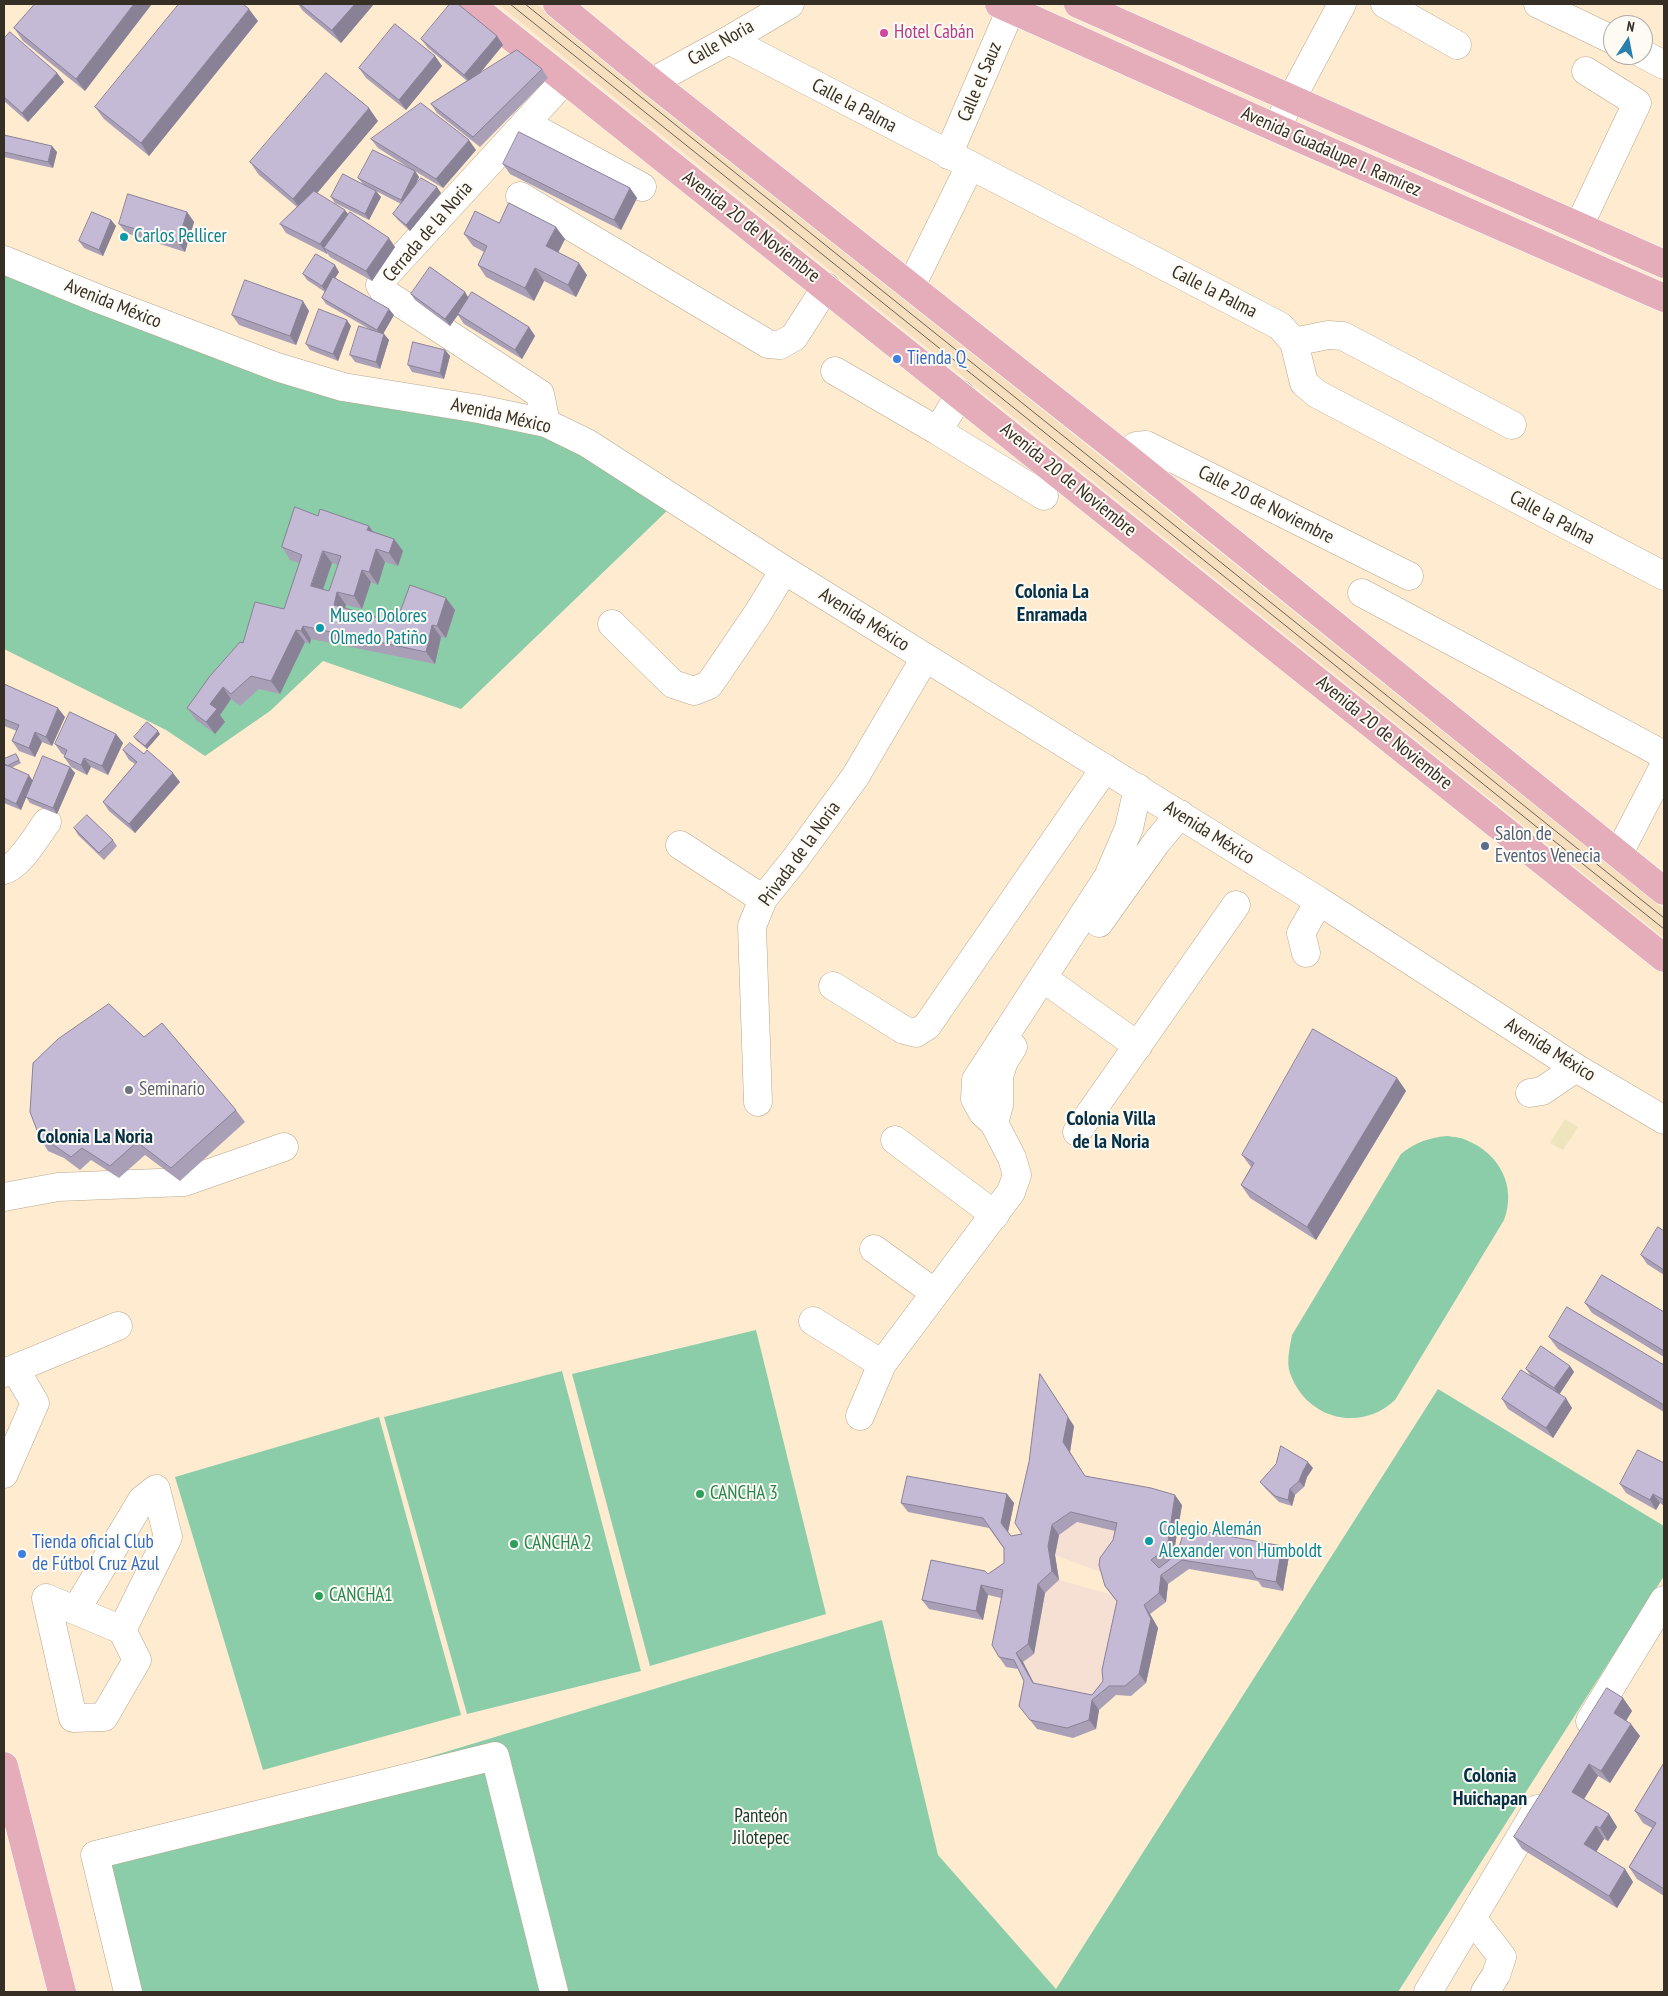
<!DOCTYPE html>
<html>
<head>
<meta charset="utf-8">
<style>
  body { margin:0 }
  #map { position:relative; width:1668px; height:1996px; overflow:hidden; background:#feebd0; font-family:"PT Sans Narrow",sans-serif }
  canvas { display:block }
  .frame { position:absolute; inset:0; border:5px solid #362f25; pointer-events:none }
  .north { position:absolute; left:1603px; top:15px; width:50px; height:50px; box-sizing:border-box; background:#fefbf5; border:1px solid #aea9a2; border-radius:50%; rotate:11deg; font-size:14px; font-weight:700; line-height:20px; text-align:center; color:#362f25 }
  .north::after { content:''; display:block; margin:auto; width:18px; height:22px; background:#2980af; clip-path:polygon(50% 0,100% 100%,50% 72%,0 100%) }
</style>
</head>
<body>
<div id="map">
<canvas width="1668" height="1996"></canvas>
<div class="frame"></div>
<div class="north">N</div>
</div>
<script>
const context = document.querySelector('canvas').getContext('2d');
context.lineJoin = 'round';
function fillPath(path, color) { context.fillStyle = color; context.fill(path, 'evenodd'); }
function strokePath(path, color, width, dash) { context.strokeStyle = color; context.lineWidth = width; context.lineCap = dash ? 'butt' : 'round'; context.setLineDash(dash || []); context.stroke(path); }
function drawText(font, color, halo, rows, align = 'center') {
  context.font = font + ' "PT Sans Narrow",sans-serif'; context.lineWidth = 4; context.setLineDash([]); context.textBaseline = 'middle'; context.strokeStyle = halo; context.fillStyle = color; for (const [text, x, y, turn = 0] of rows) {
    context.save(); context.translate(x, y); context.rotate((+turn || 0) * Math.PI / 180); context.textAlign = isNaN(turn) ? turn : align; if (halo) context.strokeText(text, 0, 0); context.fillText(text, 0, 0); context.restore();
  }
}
const built = new Path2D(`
  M498,4H536L570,30L1664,909V938Z`);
const education = new Path2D(`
  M1077,1522L1124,1533L1106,1574L1055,1555L1059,1535Z
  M1059,1580L1112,1595L1124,1610L1099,1705L1039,1693L1023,1662L1034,1654L1045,1593Z`);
const green = new Path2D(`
  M4,251L282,365L530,418L670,508L461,709L323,661L270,711L205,756L166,730L4,649Z
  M1447,1136C1453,1137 1460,1137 1466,1140C1499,1153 1517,1186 1504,1220L1395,1400C1360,1433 1306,1419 1290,1373C1286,1361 1290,1347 1292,1335L1401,1154C1416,1142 1428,1138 1447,1136Z
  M756,1330L826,1614L650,1666L572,1374Z
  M562,1371L641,1671L467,1714L384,1417Z
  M1438,1389L1664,1526V1576L1398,1992H139L108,1854L882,1620L938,1855L1056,1989Z
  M379,1417L461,1715L263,1770L175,1477Z`);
const sand = new Path2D(`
  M1565,1119L1578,1127L1563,1150L1550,1143Z`);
const minor = new Path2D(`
  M1385,4L1457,45
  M1538,4L1613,40
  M729,40L1280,326L1294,342L1304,383L1317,394L1664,576
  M1643,54L1664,65
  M652,82L729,40L790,4
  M525,123L642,187
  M1276,128L1342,4
  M948,155L1011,9
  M520,196L768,344L780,345L794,337L826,287
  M1579,226L1637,103L1586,71
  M4,260L99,299L277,367L343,387L479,409L546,423L587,443L784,570L1319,901L1576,1068L1664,1120
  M911,286L970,166
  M1294,342L1328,335L1343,336L1512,425
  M835,371L938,431L960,394
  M546,423L540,394L385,293L380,285L384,277L565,80
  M938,431L1044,496
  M1124,455L1136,446L1146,445L1409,576
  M1362,593L1664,755
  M612,624L673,684L694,691L709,685L758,613L784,570
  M680,845L763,899
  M1619,853L1664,766
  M4,870C19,867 38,834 47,822
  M1099,923L1156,843L1180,814
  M1306,953L1301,933L1319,901
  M833,986L904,1030L916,1033L927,1026L1105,768
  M1054,986L1138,1046
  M1530,1093L1542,1091L1576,1068
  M758,1102L752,926L763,899L796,858L855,777L925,658
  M994,1123L999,1105V1076L1004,1061L1013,1047
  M1077,1132L1236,905
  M895,1140L995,1215
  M4,1197L58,1187L184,1182L284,1147
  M874,1249L935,1293
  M813,1321L882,1364
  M4,1373L118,1326
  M860,1416L882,1364L1011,1192L1017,1175L1012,1158L994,1123L983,1113L975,1099L976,1080L1108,877L1129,828L1138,788
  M4,1474L35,1403L15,1369
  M46,1598L122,1630L137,1660L104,1717L73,1718Z
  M76,1610L142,1500L156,1489L168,1537L122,1630
  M1590,1721L1664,1600
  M1472,1918L1502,1957L1496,1975L1485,1992
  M128,1992L95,1855L495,1756L554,1992
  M1428,1992L1537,1809`);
const major = new Path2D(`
  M470,4L1664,958
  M557,4L652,82L1124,455L1664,891
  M999,4L1276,128L1664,298
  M1078,4L1664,264
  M4,1766L62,1992`);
const tram = new Path2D(`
  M510,4L1664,929
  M525,4L1664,918`);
const wall = new Path2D(`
  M35,4L85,91L23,41L14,28Z
  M298,4H374L341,43L303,11Z
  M258,21L149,156L104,119L95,107Z
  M497,36L503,45L480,73L542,69L548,78L480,147L437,113L431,104L467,81L428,48L421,39Z
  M4,39L57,73L64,82L28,122L4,101Z
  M435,56L442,66L406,110L366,78L359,68Z
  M378,121L317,193L395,247L372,281L330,257L327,253V254L286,233L280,224L297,207L259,175L250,162Z
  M4,135L57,152L53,168L4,157Z
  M371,139L476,150L443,188L415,171L419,177L415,187L441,193L410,231L398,220L393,214L401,204L376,191L381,197L369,220L335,203L331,197L363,184L358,178L414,171L378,148Z
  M503,164L630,188L637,198L621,230L510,174Z
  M187,212L194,222L185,252L126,233L119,224Z
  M111,220L116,226L103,256L84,248L79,241Z
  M499,223L565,239L558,252L587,275L576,297L544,281L534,301L486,277L478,265L484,252L473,246L464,234Z
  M339,272L335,278L394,315L383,333L389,340L380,369L355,362L350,355L371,330L326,304L322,298L325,292L307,280L303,274Z
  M465,292L468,297L529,327L535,336L522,359L464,324L458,315L450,326L415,300L411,294Z
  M309,311L296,345L239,325L232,315Z
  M351,326L338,361L310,350L306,344Z
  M445,350L450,356L444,379L412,372L408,365Z
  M318,516L369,526L373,531L394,539L403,551L398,566L385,562L378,585L371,582L362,609L346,605L345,608L396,623L446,598L455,610L446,638L441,637L435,664L311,639L310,644L305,642L280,694L259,689L240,706L231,699L220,715L225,722L215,734L196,720L187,708L284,609L299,563L290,560L282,547ZM332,563L338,565L329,591L323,589Z
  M4,684L65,717L52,746L42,742L35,757L19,751L12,741L17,731L4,726Z
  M116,734L123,743L108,775L91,767L87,775L71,767L64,757L65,755L62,754L55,744Z
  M160,734L147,749L136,740L134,737Z
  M123,750L144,754L180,782L135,833L109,811L103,802L135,764L129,760Z
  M16,754L21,763L11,768L33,781L70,767L75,773L57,814L30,803L26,797L21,810L4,803V759Z
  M74,828L113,840L117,846L104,860L78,835Z
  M144,1037L236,1110L245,1122L180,1181L145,1155L119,1178L91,1160L80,1170L64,1158L48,1151L40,1138Z
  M1397,1078L1406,1091L1316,1240L1250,1198L1241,1185L1251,1167L1242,1155Z
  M1664,1231V1275L1647,1264L1641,1255Z
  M1585,1303L1664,1312V1357L1592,1313Z
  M1549,1337L1664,1365V1412L1558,1349Z
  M1570,1366L1574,1372L1559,1394L1572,1408L1553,1438L1508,1409L1502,1399L1530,1375L1526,1369Z
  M1074,1426L1070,1452L1085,1477L1182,1505L1173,1557L1289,1556L1283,1591L1262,1587L1258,1581L1189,1569L1168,1584L1166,1602L1150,1614L1158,1628L1146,1683L1131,1696L1116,1695L1099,1710L1096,1729L1073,1738L1037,1729L1019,1706L1024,1681L1018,1669L1006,1667L999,1657L1001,1598L988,1595L983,1620L929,1609L922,1600L988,1574L1004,1563V1549L989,1528L908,1512L901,1503L1007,1494L1014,1503L1008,1532L1011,1536L1022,1534ZM1077,1522L1115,1531L1113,1540L1105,1586L1117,1602L1103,1681L1092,1695L1034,1684L1023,1662L1034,1654L1045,1593L1059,1580L1055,1555L1059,1535Z
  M1664,1463V1506L1660,1503L1656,1510L1626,1493L1620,1484Z
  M1313,1468L1307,1477L1304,1487L1295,1495L1292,1506L1279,1502L1265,1488L1260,1482Z
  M1623,1698L1632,1711L1626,1720L1640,1736L1610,1783L1598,1776L1584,1799L1609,1814L1617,1827L1608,1841L1604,1839L1596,1852L1625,1869L1633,1882L1617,1908L1522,1849L1514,1837Z
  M1664,1763V1896L1637,1879L1629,1867L1652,1828L1643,1823L1635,1811Z`);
const shadedWall = new Path2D(`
  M134,4H152L85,91L76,79Z
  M355,4H374L341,43L332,30Z
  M249,9L258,21L149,156L141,143Z
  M497,36L503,45L471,84L464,75Z
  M435,56L442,66L406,110L399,100Z
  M57,73L64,82L28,122L22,113Z
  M369,108L378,121L302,211L293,199Z
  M469,140L476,150L443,188L436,179Z
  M52,146L57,152L53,168L48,162Z
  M415,171L419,177L405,206L401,200Z
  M437,187L441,193L410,231L406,225Z
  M630,188L637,198L621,230L614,220Z
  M376,191L381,197L369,220L365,214Z
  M345,210L352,219L324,248L327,253V254L320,244Z
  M187,212L194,222L185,252L178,242Z
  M111,220L116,226L103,256L99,250Z
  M556,227L565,239L555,259L546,246Z
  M389,238L395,247L372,281L366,271Z
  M579,263L587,275L576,297L568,285Z
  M335,265L339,272L326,292L322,286Z
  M535,268L544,281L534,301L525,288Z
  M465,292L469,299L450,326L445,319Z
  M303,301L309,311L296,345L290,336Z
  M389,309L394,315L382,336L377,330Z
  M347,320L351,326L338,361L333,354Z
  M529,327L535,336L522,359L515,350Z
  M384,334L389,340L380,369L376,362Z
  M445,350L450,356L444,379L440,373Z
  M369,526L377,538L367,530Z
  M394,539L403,551L398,566L389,553Z
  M376,549L385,562L378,585L369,572Z
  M323,551L332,563L320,598L311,586Z
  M362,570L371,582L362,609L354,596Z
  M337,592L346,605L343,618L334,605Z
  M446,598L455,610L446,638L437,626Z
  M432,625L441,637L435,664L426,652Z
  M303,626L311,639L310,644L301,631Z
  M296,630L305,642L280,694L271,681Z
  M223,687L231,699L220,715L225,722L215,734L206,722L210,704Z
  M58,708L65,717L52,746L46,737Z
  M158,731L160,734L147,749L145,746Z
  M35,732L42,742L35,757L29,748Z
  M116,734L123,743L108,775L102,766Z
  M84,758L91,767L87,775L81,765Z
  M70,767L75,773L57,814L53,808Z
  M173,773L180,782L135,833L129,824Z
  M29,775L33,781L21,810L16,804Z
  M1397,1078L1406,1091L1316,1240L1307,1227Z
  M1570,1366L1574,1372L1559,1395L1554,1388Z
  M1040,1374L1074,1426L1070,1452L1091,1486L1063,1442Z
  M1566,1398L1572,1408L1553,1438L1546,1428Z
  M1308,1462L1313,1468L1307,1477L1304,1487L1299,1481L1303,1471Z
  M1290,1489L1295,1495L1292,1506L1288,1500Z
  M1007,1494L1014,1503L1008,1532L1001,1523Z
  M1653,1494L1660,1503L1656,1510L1650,1500Z
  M1175,1495L1182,1505L1173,1557L1167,1548Z
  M1052,1525L1059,1535L1055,1555L1059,1580L1052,1571L1048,1546Z
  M1282,1546L1289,1556L1283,1591L1276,1582Z
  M1161,1575L1168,1584L1166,1602L1159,1593Z
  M1038,1584L1045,1593L1034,1654L1028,1644Z
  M981,1585L988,1595L983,1620L976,1611Z
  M1144,1605L1150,1614L1158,1628L1146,1683L1139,1674Z
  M1016,1653L1023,1662L1039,1693L1033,1683Z
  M1623,1698L1632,1711L1623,1726L1614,1713Z
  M1092,1700L1099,1710L1096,1729L1089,1720Z
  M1631,1724L1640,1736L1610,1783L1601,1771Z
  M1589,1764L1598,1776L1581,1804L1572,1792Z
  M1609,1814L1617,1827L1608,1841L1600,1828Z
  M1596,1826L1604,1839L1593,1857L1584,1844Z
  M1625,1869L1633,1882L1617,1908L1609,1896Z`);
const building = new Path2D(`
  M35,4H134L76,79L14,28Z
  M179,4H243L249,9L141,143L95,107Z
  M300,4H355L332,30Z
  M450,4H458L497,36L464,75L421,39Z
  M395,24L435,56L399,100L359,68Z
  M10,32L57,73L22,113L4,97V39Z
  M517,50L542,69L473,137L431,104Z
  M326,73L369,108L293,199L250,162Z
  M421,103L469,140L436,179L371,139Z
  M519,132L630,188L614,220L503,164Z
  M4,135L52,146L48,162L4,152Z
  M373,150L415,171L401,200L358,178Z
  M343,174L376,191L365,214L331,197Z
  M421,178L437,187L406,225L393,214Z
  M314,191L345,210L320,244L280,224Z
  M128,194L187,212L178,242L119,224Z
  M509,203L556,227L546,246L579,263L568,285L535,268L525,288L478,265L487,246L464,234L475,211L499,223Z
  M92,212L111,220L99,250L79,241Z
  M350,212L389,238L366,271L324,248Z
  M316,254L335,265L322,286L303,274Z
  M430,267L465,292L445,319L411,294Z
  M333,277L389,309L377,330L322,298Z
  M245,280L303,301L290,336L232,315Z
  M472,292L529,327L515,350L458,314Z
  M319,309L347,320L333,354L306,344Z
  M359,326L384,334L376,362L350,355Z
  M413,342L445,350L440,373L408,365Z
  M295,507L318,516L320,509L369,526L367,530L394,539L389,553L376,549L369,572L362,570L354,596L337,592L334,605L396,623L410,585L446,598L437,626L432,625L426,652L303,626L301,631L296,630L271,681L251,676L231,694L223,687L210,704L217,709L206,722L187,708L210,676L240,642L243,643L255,602L284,609L302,555L282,547ZM323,551L341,556L329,591L311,586Z
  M4,684L58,708L46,737L35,732L29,748L12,741L19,725L4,719Z
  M70,712L116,734L102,766L84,758L81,765L64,757L67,750L55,744Z
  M147,722L158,731L145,746L134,737Z
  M130,743L144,754L147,750L173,773L129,824L103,802L137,762L123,750Z
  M16,754L19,760L7,766L4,764V759Z
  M43,756L70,767L53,808L26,797Z
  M4,764L29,775L16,804L4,798Z
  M87,815L113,840L99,853L74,828Z
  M109,1004L144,1037L162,1023L236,1110L171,1168L137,1142L110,1166L82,1148L71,1157L55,1146L40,1138L30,1112L33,1063L58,1039Z
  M1313,1029L1397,1078L1307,1227L1241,1185L1254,1163L1242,1155Z
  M1658,1227L1664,1231V1270L1641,1255Z
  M1602,1275L1664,1312V1351L1585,1303Z
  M1567,1307L1664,1365V1405L1549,1337Z
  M1541,1346L1570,1366L1554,1388L1526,1369Z
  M1521,1370L1566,1398L1546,1428L1502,1399Z
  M1040,1374L1068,1417L1063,1442L1085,1476L1151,1488L1175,1495L1167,1548L1151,1560L1159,1568L1177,1554L1185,1528L1282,1546L1276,1582L1256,1578L1252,1571L1182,1560L1161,1575L1159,1593L1144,1605L1151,1619L1139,1674L1125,1686H1109L1092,1700L1089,1720L1067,1728L1030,1720L1019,1706L1024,1681L1014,1660L999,1657L992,1645L1003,1590L981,1585L976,1611L922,1600L931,1560L985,1571L988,1574L1004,1563V1548L983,1518L901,1503L907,1476L1007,1494L1001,1523L1011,1536L1022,1534L1015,1523L1029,1462ZM1071,1512L1117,1523L1113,1540L1100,1558L1099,1565L1105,1586L1117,1601L1102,1670L1103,1681L1092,1695L1033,1683L1016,1653L1028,1644L1038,1584L1052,1571L1048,1546L1052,1525Z
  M1281,1446L1308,1462L1303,1471L1299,1481L1290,1489L1288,1500L1275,1496L1260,1482L1276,1464Z
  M1638,1450L1664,1463V1500L1653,1494L1650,1500L1620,1484Z
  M1607,1688L1623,1698L1614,1713L1631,1724L1601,1771L1589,1764L1572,1792L1609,1814L1600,1828L1596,1826L1584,1844L1625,1869L1609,1896L1514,1837Z
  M1664,1763V1889L1629,1867L1656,1823L1635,1811Z`);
const markers = [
  [884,33,5,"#d1479c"],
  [124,237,5,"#0f9aa8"],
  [897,359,5,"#3f7fe0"],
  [320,628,5,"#0f9aa8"],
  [1485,846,5,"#5c6f8a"],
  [129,1090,5,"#6b7280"],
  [700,1494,5,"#2e9e5b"],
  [1149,1541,5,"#0f9aa8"],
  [514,1544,5,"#2e9e5b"],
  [22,1554,5,"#3f7fe0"],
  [319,1596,5,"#2e9e5b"]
];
const hotelNames = [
  ["Hotel Cabán",894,33]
];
const streetNames = [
  ["Calle Noria",721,43,-30],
  ["Calle el Sauz",980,82,-67],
  ["Calle la Palma",854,106,28],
  ["Avenida Guadalupe I. Ramírez",1331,152,24],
  ["Avenida 20 de Noviembre",751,227,38],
  ["Cerrada de la Noria",428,232,-49],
  ["Calle la Palma",1214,292,27],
  ["Avenida México",113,304,22],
  ["Avenida México",501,416,13],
  ["Avenida 20 de Noviembre",1068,480,39],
  ["Calle 20 de Noviembre",1266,505,27],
  ["Calle la Palma",1552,518,28],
  ["Avenida México",864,620,32],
  ["Avenida 20 de Noviembre",1384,733,39],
  ["Avenida México",1209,833,32],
  ["Privada de la Noria",800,854,-54],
  ["Avenida México",1550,1050,32]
];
const cultureNames = [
  ["Carlos Pellicer",134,237],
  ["Museo Dolores",330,617],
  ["Olmedo Patiño",330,639],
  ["Colegio Alemán",1159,1530],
  ["Alexander von Humboldt",1159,1552]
];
const shopNames = [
  ["Tienda Q",907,359],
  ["Tienda oficial Club",32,1543],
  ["de Fútbol Cruz Azul",32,1565]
];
const serviceNames = [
  ["Salon de",1495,835],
  ["Eventos Venecia",1495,857]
];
const worshipNames = [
  ["Seminario",139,1090]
];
const leisureNames = [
  ["CANCHA 3",710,1494],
  ["CANCHA 2",524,1544],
  ["CANCHA1",329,1596]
];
const parkNames = [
  ["Panteón",761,1817],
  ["Jilotepec",761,1839]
];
const neighbourhoodNames = [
  ["Colonia La",1052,592],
  ["Enramada",1052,615],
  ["Colonia Villa",1111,1119],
  ["de la Noria",1111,1142],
  ["Colonia La Noria",95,1137],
  ["Colonia",1490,1776],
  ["Huichapan",1490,1799]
];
fillPath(built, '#f6dfbf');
fillPath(education, '#f6dfd3');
fillPath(green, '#8bcca9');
fillPath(sand, '#eee5bf');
strokePath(minor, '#b8a78d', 29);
strokePath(major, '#fff', 29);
strokePath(minor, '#fff', 28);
strokePath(major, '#e5acb9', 28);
strokePath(tram, '#6d6354', 1);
fillPath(wall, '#a9a0b8');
fillPath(shadedWall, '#898296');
fillPath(building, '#c4bad6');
strokePath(building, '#898296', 1);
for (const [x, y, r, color] of markers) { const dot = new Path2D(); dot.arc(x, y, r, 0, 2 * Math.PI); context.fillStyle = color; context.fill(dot); strokePath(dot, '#fefbf5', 2); }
drawText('19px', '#b23c85', '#fefbf5', hotelNames, 'left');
drawText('19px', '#362f25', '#fefbf5', streetNames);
drawText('19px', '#0d838f', '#fefbf5', cultureNames, 'left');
drawText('19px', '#366cbe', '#fefbf5', shopNames, 'left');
drawText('19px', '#4e5e75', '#fefbf5', serviceNames, 'left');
drawText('19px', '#5b616d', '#fefbf5', worshipNames, 'left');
drawText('19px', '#27864d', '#fefbf5', leisureNames, 'left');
drawText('19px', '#173828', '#fefbf5', parkNames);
drawText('bold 20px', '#053046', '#fefbf5', neighbourhoodNames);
</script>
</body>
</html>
